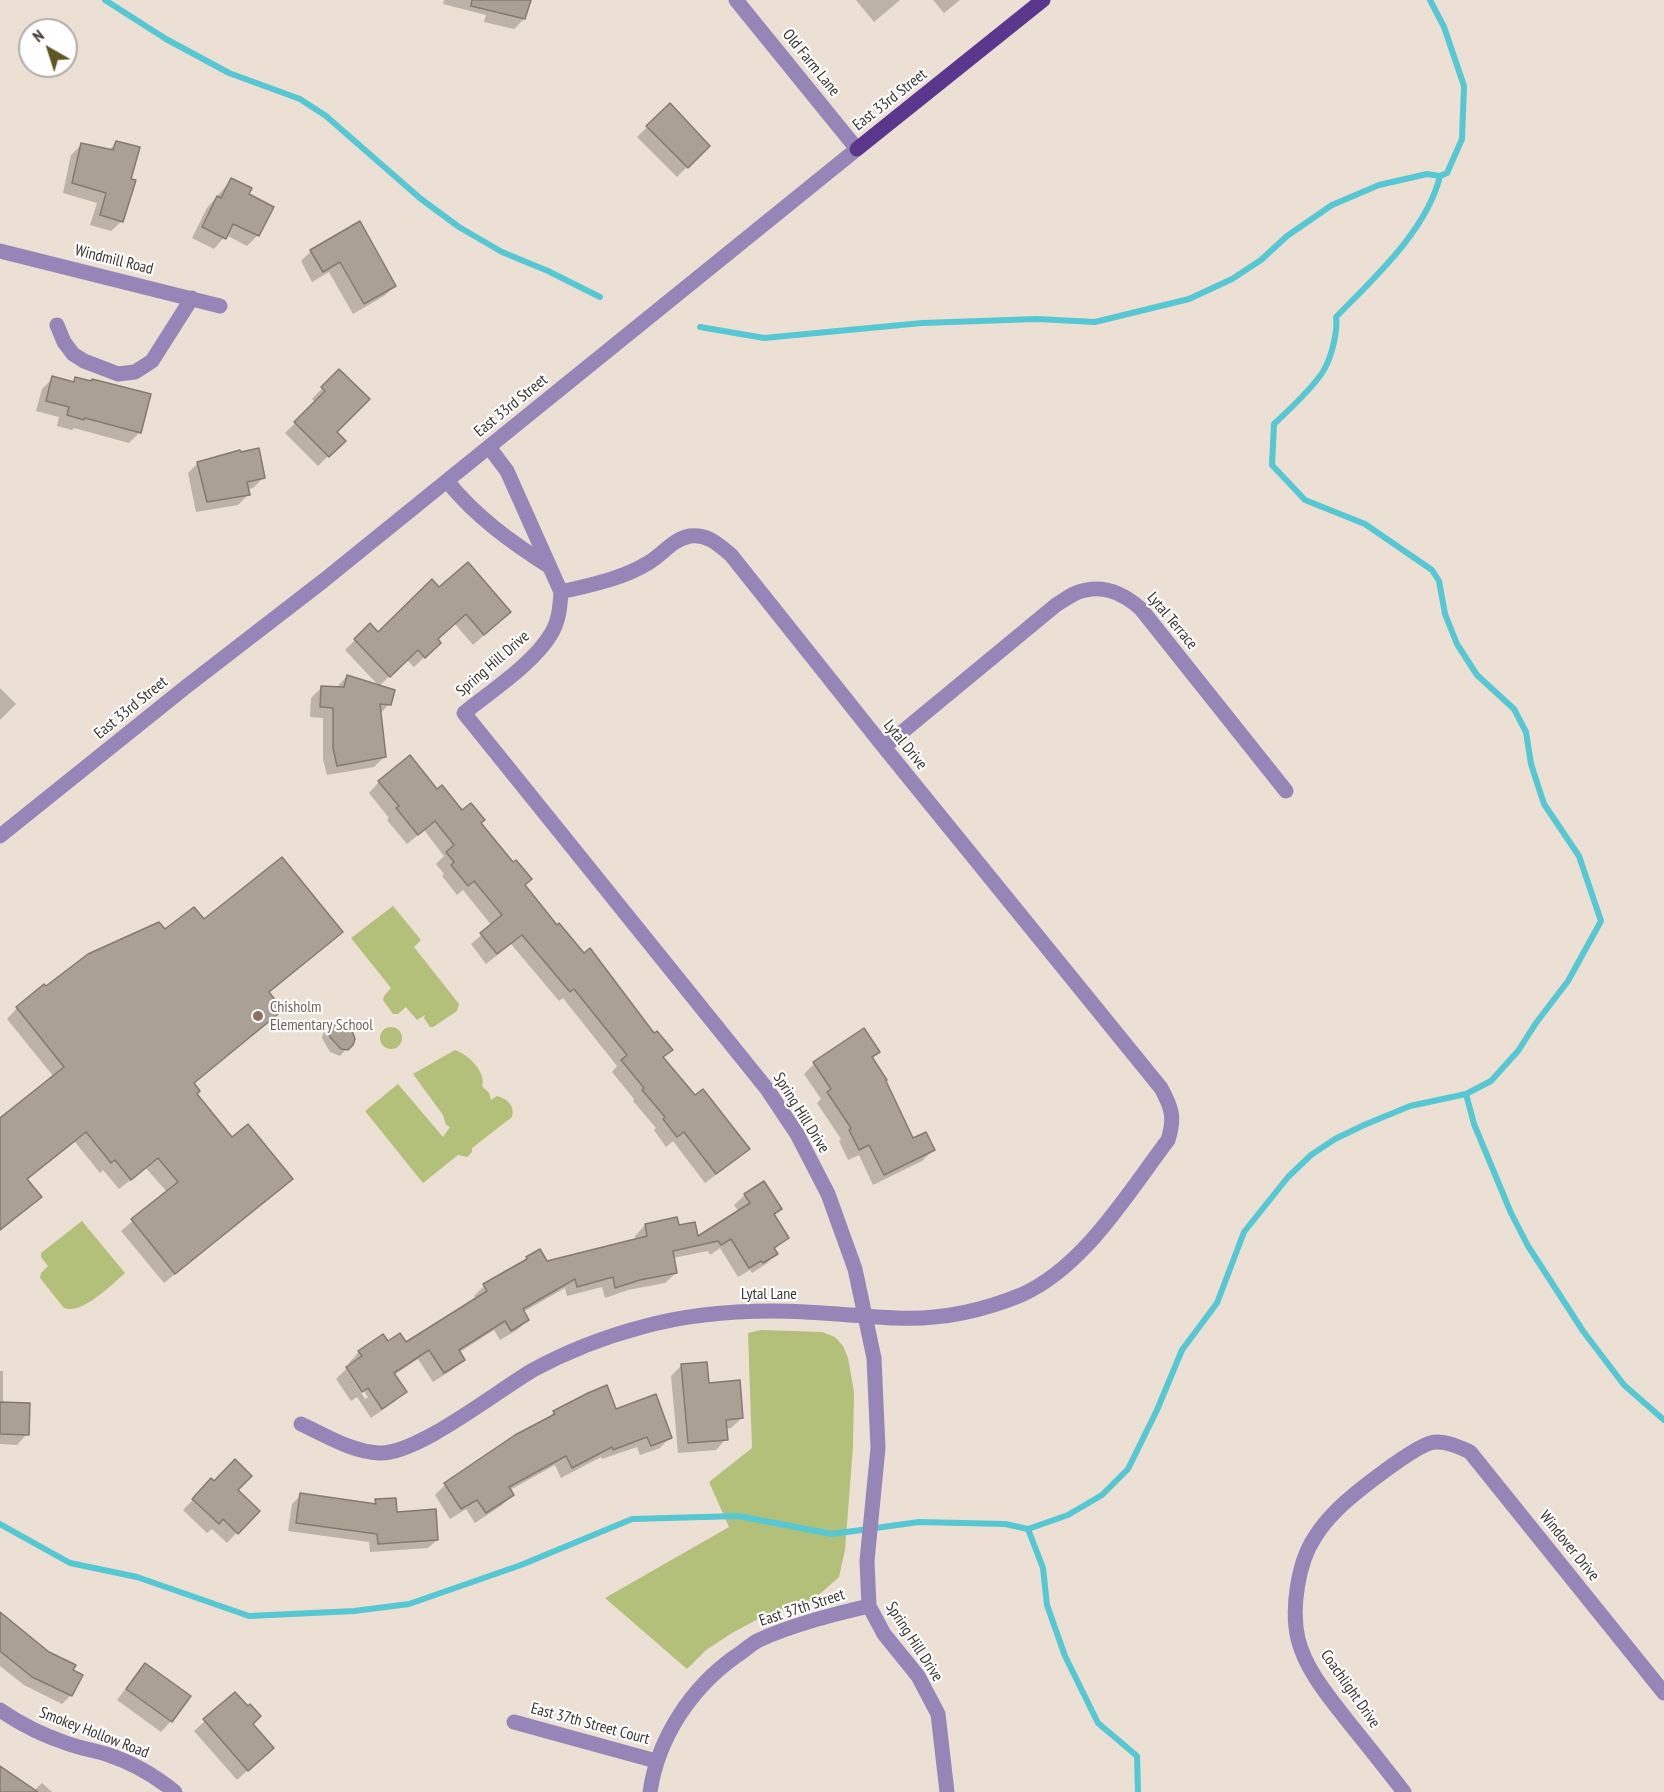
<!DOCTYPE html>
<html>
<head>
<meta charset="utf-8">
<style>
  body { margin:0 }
  #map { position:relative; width:1664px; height:1792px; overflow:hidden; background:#ecdfd3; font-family:"PT Sans Narrow",sans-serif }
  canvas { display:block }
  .north { position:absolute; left:18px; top:18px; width:60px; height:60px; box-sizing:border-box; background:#fff; border:2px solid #b0aeac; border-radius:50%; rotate:321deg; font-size:16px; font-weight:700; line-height:24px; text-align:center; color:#3a3530 }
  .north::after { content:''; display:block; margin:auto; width:21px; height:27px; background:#5f5723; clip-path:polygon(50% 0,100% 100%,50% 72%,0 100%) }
</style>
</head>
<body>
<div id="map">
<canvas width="1664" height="1792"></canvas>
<div class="north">N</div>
</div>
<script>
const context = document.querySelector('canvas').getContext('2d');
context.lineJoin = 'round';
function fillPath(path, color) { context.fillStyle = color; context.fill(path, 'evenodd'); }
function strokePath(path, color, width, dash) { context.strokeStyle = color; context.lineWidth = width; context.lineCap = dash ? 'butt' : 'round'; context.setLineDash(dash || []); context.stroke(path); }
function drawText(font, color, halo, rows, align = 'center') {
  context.font = font + ' "PT Sans Narrow",sans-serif'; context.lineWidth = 4.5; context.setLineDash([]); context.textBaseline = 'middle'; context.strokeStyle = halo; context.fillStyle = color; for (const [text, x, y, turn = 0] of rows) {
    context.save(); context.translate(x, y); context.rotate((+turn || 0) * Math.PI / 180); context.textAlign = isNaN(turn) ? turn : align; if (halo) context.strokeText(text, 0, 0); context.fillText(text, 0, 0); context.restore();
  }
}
const green = new Path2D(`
  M393,906L421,940L414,947L459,1004L457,1011L433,1027H430L424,1018L425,1015L417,1020L406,1007L398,1014H393L383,1000L384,996L391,988L351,938Z
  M380 1038a11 11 0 1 1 22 0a11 11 0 1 1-22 0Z
  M455,1050C468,1054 487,1073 482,1086L489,1093L491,1100L497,1096C508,1099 515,1106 512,1117L472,1148V1152L467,1157L458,1155L423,1183L365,1111L398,1084L443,1137L450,1127L446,1125L443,1115L413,1074Z
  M82,1221L125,1273C111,1285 82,1315 64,1308L40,1278L41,1273L48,1266L41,1257V1253Z
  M761,1330L822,1332L835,1337L843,1346L848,1358L854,1392L853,1446L845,1550L839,1577L813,1600L758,1619L732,1633L706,1650L687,1669L605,1598L729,1527L709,1482L752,1448L748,1333Z`);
const shadow = new Path2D(`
  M444,0H529L524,19L514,29L484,22L486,15L443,4Z
  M856,0H900L874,22Z
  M933,0H960L944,13Z
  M670,105L708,146L677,177L637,137Z
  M117,142L129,180L122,221L111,231L90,225L97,203L63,193L71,155L82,144L108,151Z
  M232,179L247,195L272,207L257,236L247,246L226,235L214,249L192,238L207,208Z
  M360,223L395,286L384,296L353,314L329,272L312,282L301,261L311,251Z
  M339,371L335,432L344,441L318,466L285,433L316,403L312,399Z
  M53,378L71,383L76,378L140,432L129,443L74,428L72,430L57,426L59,417L36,411L42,389Z
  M198,463L264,477L253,488L247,489L249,494L238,505L196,512L188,473Z
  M439,589L499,622L473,645L455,624L437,640L439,643L414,667L407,660L379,686L345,650L370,625L378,634Z
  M347,676L389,704L380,714L385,756L374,767L327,775L323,759V718L310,717L311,698L322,687H337Z
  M0,688L16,704L0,720Z
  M379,782L437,791L462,812L480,823L523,886L557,927L654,1035L671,1050L662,1058L695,1097L748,1149L737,1159L705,1183L673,1141L666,1147L654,1130L656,1128L633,1101L634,1099L612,1072L617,1066L563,998L559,1001L511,944L486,964L471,944L492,926L463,890L457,895L442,876L444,874L436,864L444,856L424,830L407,844L387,820L389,818L369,793Z
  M204,921L341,932L268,993L281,1010L193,1084L195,1095L232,1139L291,1179L280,1190L164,1283L121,1231L167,1192L146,1168L119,1189L103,1170L100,1173L75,1142L27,1180L40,1197L0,1231V1120L54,1077L7,1019L17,1008L45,988L165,931Z
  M330,1026L351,1044L340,1056L330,1052L322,1038L323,1033Z
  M878,1052L871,1059L913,1140L933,1150L922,1161L873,1185L859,1155L848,1160L839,1141L841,1139L817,1103L821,1099L804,1074L814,1064Z
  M745,1195L780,1209L774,1215L788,1237L774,1250L776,1254L766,1264L752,1273L750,1270L738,1277L720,1248L710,1255L708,1251L673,1258L676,1273L665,1283L628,1290L605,1298L602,1287L567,1296L565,1288L523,1312L528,1320L517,1330L500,1340L494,1330L458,1353L463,1360L452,1370L433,1382L418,1359L394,1375L405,1392L394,1402L371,1418L357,1397L351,1401L336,1379L346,1369L365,1399L368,1397L348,1368L351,1365L349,1363L359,1352L388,1343L406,1344L476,1300L474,1296L484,1286L522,1264L527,1258L547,1263L636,1240L635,1236L645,1225L677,1227L697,1239L739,1212L734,1205Z
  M681,1366L707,1384L742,1418L731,1428L725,1429L726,1439L716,1450L678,1453L671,1376Z
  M0,1371H3V1404L27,1434L17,1445L0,1444Z
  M615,1411L670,1437L660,1448L640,1455L637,1447L602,1459L601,1457L561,1478L555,1465L510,1490L512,1495L502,1505L475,1523L466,1509L450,1519L435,1495L445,1485L545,1421L554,1412Z
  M212,1480L236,1490L257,1511L227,1543L212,1529L207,1533L183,1510Z
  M301,1495L372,1505L376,1501L437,1540L428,1548L370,1552L369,1542L288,1531L292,1504Z
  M0,1614L71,1671L81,1675L70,1696L62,1704L24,1685L0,1666Z
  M145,1665L171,1721L161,1732L117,1700L135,1676Z
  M235,1694L261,1758L237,1780L194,1731Z
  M0,1769L34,1791L42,1783L52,1792H0Z`);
const stream = new Path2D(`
  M105,0L166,39L229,73L300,99L326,116L421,199L459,227L502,252L548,271L600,297
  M700,327L764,338L922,323L1037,319L1095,322L1189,299L1232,279L1261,260L1287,236L1332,205L1379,185L1427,174L1440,176L1447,173L1462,139L1464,86L1444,27L1430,0
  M1466,1094L1474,1124L1511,1213L1528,1246L1583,1331L1624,1385L1664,1420
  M0,1524L70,1563L137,1577L249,1616L354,1611L409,1604L521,1565L632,1519L738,1516L832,1534L919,1522L1005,1524L1028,1529L1068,1515L1102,1495L1128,1469L1157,1410L1182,1350L1217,1303L1244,1232L1288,1177L1311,1155L1335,1139L1364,1125L1410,1106L1466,1094L1491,1081L1518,1051L1536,1023L1568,981L1601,921L1579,856L1544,804L1531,764L1526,732L1514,709L1477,675L1457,644L1445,614L1439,581L1432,570L1365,524L1305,500L1272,465L1274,424C1288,411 1317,384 1325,368C1332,355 1338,330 1336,317C1374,278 1427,230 1440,176
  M1028,1529L1043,1568L1047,1605L1065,1656L1098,1723L1137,1756L1138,1792`);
const building = new Path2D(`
  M472,0H531L525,19L471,6Z
  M670,103L710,146L688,168L646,126Z
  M116,141L140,147L131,179L136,180L123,222L100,215L106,193L72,183L81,143L113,150Z
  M231,178L252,188L249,194L274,207L259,236L233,224L226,239L202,227L217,196L221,198Z
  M360,221L396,286L364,304L340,262L323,272L310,250Z
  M339,369L370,399L337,432L346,441L329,457L294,422L325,391L321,387Z
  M52,376L74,382L75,377L91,381L92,379L151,394L141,433L85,418L84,420L67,415L69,407L46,401Z
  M259,448L265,478L247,482L250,495L207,502L197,462L240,450L241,452Z
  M468,562L511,612L484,635L466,614L438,639L441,643L425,658L418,650L390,677L354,639L370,623L378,632L432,579L439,587Z
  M347,675L395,690L391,705L380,704L386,757L337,766L333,748V708L320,707L321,686L344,687Z
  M410,755L437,789L442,785L462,810L471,803L485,820L481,823L513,862L516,860L532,879L525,885L557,925L559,923L584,953L590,948L654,1033L657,1031L673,1050L663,1057L695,1095L703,1089L750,1149L716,1174L684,1132L677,1137L663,1119L665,1117L642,1090L644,1088L621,1060L627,1055L574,989L570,992L522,935L497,954L480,933L502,915L474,881L468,886L451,865L454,862L446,852L454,845L435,821L418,835L396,808L399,806L378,781Z
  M282,857L343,932L269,992L283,1010L194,1083L200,1091L197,1094L232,1137L248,1124L293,1179L175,1274L131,1219L178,1182L158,1158L131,1180L115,1160L111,1163L86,1132L27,1179L42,1197L0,1230V1118L64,1067L16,1007L44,984L46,986L88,954L159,922L165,929L194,907L204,919Z
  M334,1021H340L346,1024L353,1033L355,1039L353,1045L348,1050L341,1049L330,1037L328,1031L329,1025Z
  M864,1028L880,1052L872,1057L887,1080L886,1081L913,1138L926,1132L935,1150L884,1175L869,1145L859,1150L849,1130L851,1128L827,1092L831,1089L813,1062Z
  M764,1181L782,1209L774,1214L789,1238L774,1248L778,1254L763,1263L761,1261L749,1268L731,1239L721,1245L718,1241L673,1251L677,1273L640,1280L615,1288L613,1277L577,1287L575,1279L523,1309L529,1320L511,1331L505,1321L459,1350L465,1360L444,1373L429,1350L394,1373L407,1392L382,1409L368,1388L362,1392L346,1367L362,1356L358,1351L383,1334L388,1341L400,1333L406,1342L487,1291L483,1284L527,1259L526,1257L540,1249L547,1261L647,1236L645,1224L677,1217L679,1225L695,1222L698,1236L750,1203L744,1194Z
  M707,1362L709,1383L740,1380L743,1418L726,1420L728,1440L688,1443L681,1364Z
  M607,1385L616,1409L656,1394L672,1438L651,1446L647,1437L613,1450L612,1447L572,1468L566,1456L509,1487L514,1495L486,1513L477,1500L461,1509L444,1483L515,1435L555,1414L553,1411L588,1393Z
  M0,1402L30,1403L29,1435L0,1434Z
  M235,1459L252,1476L238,1490L260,1511L238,1534L223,1519L219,1524L192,1499L211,1478L214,1481Z
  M300,1493L376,1504L375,1499L396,1498L397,1512L436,1509L438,1540L378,1544L377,1534L296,1523Z
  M0,1612L49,1652L76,1665L73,1670L83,1675L72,1696L32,1677L0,1651Z
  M145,1663L191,1696L172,1722L126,1689Z
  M235,1692L248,1706L250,1704L261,1716L253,1724L274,1748L248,1771L203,1719Z
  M0,1766L38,1792H0Z`);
const minor = new Path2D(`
  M0,251L220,306
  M57,325L64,342L73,354L84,361L118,374L135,372L152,361L192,298
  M489,447L507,471L561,592C560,607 559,621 551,634C534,663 491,691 464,713L767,1089L797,1134L828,1194L855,1269L874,1358L878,1448L867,1561L869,1606L884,1634L918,1676L938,1714L947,1792
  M447,481C476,517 511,542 550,567
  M884,747L1056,605C1063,601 1069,596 1076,593C1101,583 1122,592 1141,609L1286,791
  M0,836L187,686L323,581L857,149L736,0
  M301,1424C325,1435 352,1452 379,1453C417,1455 497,1391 533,1370C568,1351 604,1337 642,1327C685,1315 729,1311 773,1311C814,1311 855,1316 896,1318C938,1320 982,1311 1021,1295C1084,1267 1127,1194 1168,1140C1175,1118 1172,1108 1161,1088L884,747L731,555C718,544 708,534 690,536C673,539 662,555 648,563C622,579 590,585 561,592
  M0,1710C20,1724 42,1735 66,1743C79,1748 93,1750 106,1754C131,1762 154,1775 175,1792
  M514,1722L656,1761
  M650,1792C658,1737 692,1687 736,1656C744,1651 751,1644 759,1640C794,1624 832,1615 869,1606
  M1404,1792C1386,1769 1368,1746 1350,1724C1330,1698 1306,1671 1298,1639C1291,1609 1298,1562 1315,1537C1320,1529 1328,1519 1335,1512C1349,1497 1417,1443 1435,1442C1447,1441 1459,1447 1470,1452L1664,1693`);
const major = new Path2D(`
  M857,149L1043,0`);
const markers = [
  [258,1016,6,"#8d6e63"]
];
const streetNames = [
  ["Old Farm Lane",811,63,51],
  ["East 33rd Street",890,100,-38],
  ["Windmill Road",114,260,14],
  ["East 33rd Street",511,406,-39],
  ["Lytal Terrace",1172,621,50],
  ["Spring Hill Drive",493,664,-41],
  ["East 33rd Street",131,708,-39],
  ["Lytal Drive",905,745,51],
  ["Spring Hill Drive",801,1113,58],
  ["Lytal Lane",769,1294],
  ["Windover Drive",1569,1546,51],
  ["East 37th Street",802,1608,-18],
  ["Spring Hill Drive",914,1642,57],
  ["Coachlight Drive",1350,1689,55],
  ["East 37th Street Court",590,1724,15],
  ["Smokey Hollow Road",94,1733,21]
];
const educationNames = [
  ["Chisholm",270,1007],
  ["Elementary School",270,1025]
];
fillPath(green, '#b2c07a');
fillPath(shadow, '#0003');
strokePath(stream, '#55c8d3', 6);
fillPath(building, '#aba094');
strokePath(building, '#857a6f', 1.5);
strokePath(minor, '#9686b7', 15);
strokePath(major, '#5a368d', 15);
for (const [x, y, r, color] of markers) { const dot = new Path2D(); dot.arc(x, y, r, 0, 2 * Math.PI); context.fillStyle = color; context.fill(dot); strokePath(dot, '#fff', 2); }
drawText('16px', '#3a3530', '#fff', streetNames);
drawText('16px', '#785e54', '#fff', educationNames, 'left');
</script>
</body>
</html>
